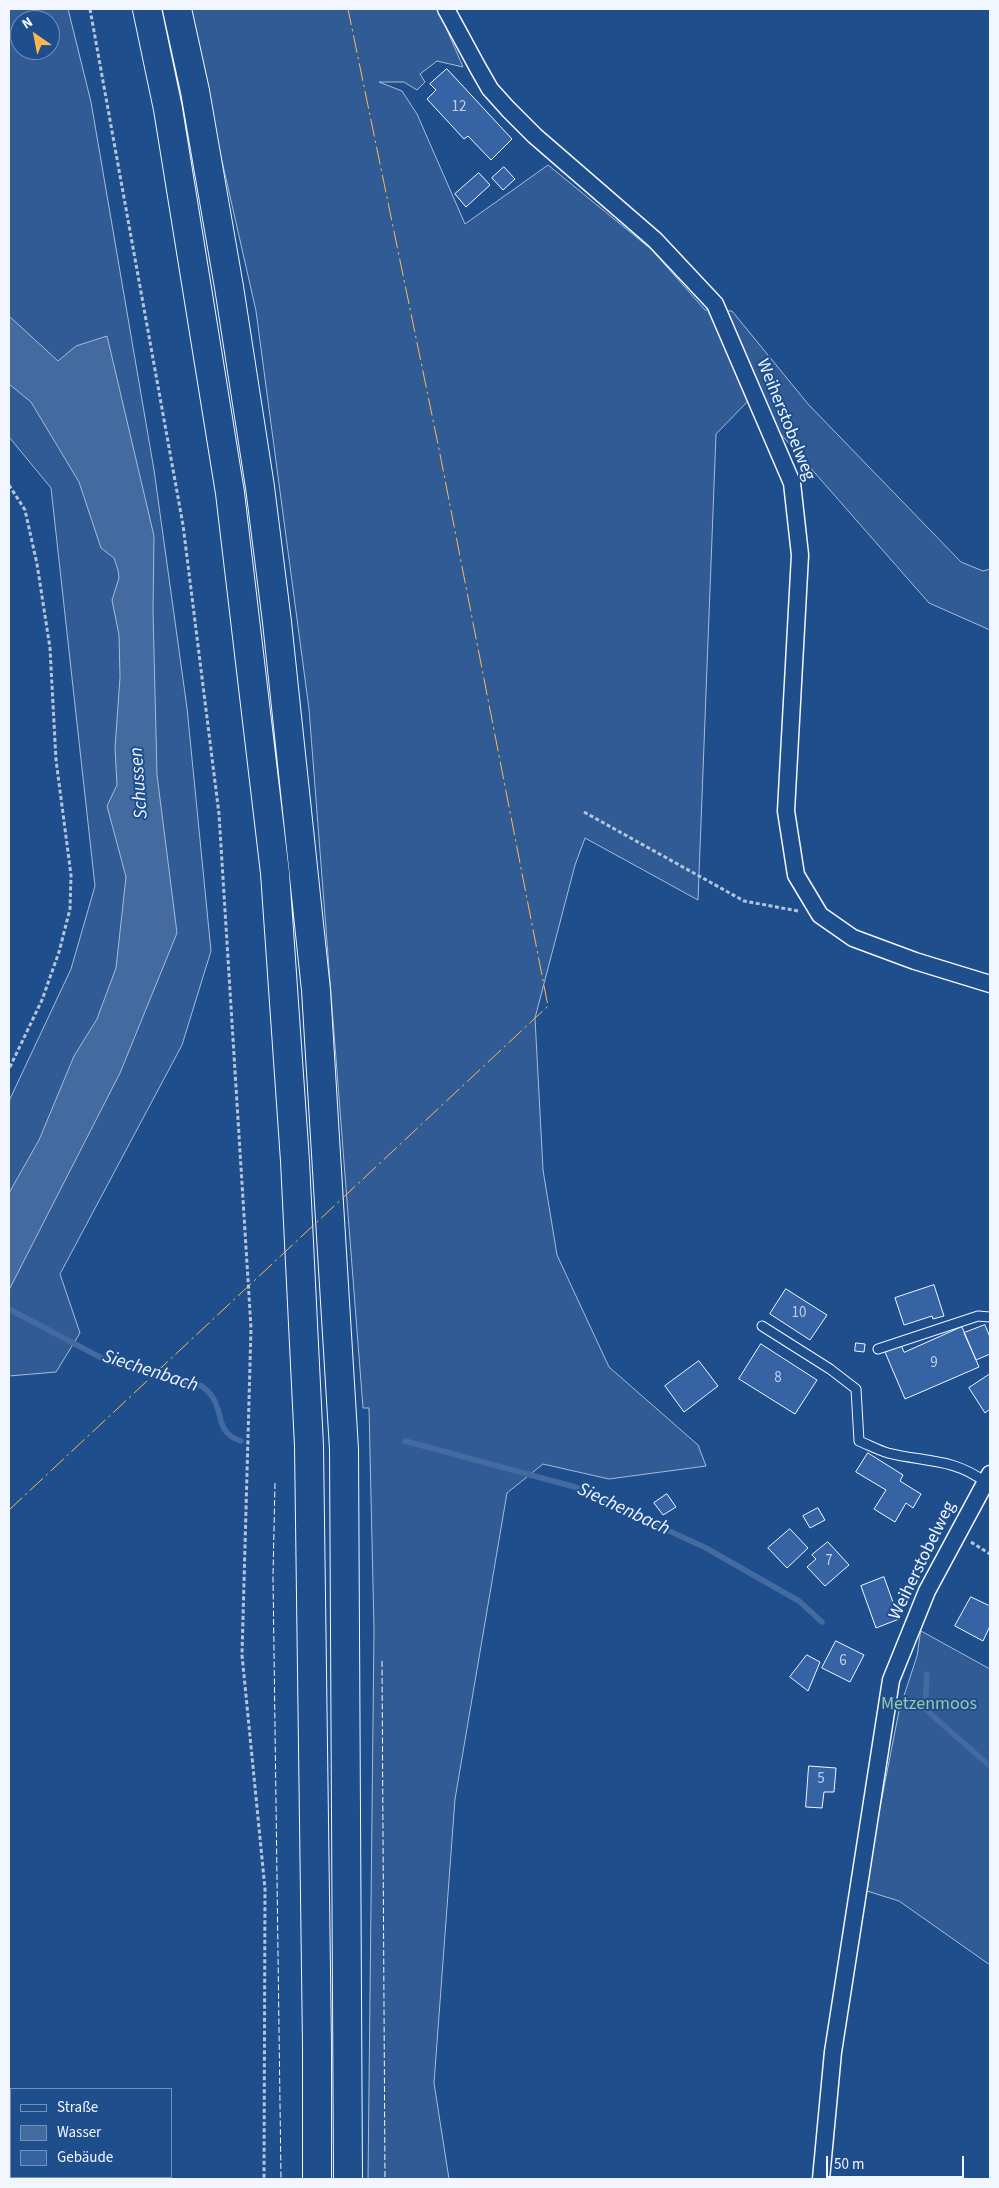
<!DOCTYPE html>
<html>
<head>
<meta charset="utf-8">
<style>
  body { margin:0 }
  #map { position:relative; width:999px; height:2188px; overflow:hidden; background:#1f4e8c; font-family:"Source Sans 3",sans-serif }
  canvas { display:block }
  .frame { position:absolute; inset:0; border:10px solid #f2f6ff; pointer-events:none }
  .legend { position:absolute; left:10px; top:2088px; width:162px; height:90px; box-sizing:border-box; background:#1f4e8c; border:1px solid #7391ba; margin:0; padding:6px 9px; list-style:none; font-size:15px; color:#f2f6ff }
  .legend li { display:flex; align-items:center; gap:10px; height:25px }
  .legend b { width:25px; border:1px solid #7391ba }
  .north { position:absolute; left:10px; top:10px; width:50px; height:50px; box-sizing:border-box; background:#1f4e8c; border:1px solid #7391ba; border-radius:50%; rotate:327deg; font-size:14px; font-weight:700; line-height:20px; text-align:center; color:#f2f6ff }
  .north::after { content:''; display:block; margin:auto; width:18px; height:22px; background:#ffb74d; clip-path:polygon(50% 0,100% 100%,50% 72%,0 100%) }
  .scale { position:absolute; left:826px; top:2156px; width:138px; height:22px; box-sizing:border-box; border:2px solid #f2f6ff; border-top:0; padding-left:6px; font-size:15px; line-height:18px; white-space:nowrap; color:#f2f6ff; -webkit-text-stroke:4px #1f4e8c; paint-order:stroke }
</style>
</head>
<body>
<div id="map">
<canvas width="999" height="2188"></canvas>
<div class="frame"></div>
<ul class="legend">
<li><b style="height:6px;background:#1f4e8c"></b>Straße</li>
<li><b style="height:14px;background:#446ba0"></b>Wasser</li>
<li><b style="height:14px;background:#3563a3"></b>Gebäude</li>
</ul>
<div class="north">N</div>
<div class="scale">50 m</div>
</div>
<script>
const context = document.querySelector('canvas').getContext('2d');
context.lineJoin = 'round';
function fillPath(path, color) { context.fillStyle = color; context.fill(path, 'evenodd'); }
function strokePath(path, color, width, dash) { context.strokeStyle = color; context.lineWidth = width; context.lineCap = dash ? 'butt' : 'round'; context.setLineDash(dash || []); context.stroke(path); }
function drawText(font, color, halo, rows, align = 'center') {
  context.font = font + ' "Source Sans 3",sans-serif'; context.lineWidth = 4; context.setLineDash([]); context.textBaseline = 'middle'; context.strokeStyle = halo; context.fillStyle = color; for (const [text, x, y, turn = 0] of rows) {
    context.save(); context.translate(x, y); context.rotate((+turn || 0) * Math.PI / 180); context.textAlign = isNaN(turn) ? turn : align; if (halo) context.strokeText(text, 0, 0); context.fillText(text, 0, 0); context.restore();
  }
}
const built = new Path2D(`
  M9,9H68L91,102L154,470L187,708L211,951L182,1045L60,1274L80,1333L56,1372L9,1376V1101L71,969L95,886L51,488L9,437ZM20,20H50V50H20Z
  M188,9H438L463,67L437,61L420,74L425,82L417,90L404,82H379L402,91L417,114L465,224L548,165L652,250L705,310L732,311L808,404L961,562L983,571L990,569V630L929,603L750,399L716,434L698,900L585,838L575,865L535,1018L543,1170L557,1255L609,1367L698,1445L706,1466L609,1479L543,1464L507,1493L455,1799L434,2083L449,2179H368L374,1630L369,1408H363L309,709L256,311Z
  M921,1631L990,1669V1965L899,1901L867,1891L875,1833L899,1711L917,1656Z`);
const water = new Path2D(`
  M9,316L58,361L76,346L107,336L154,536L153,611L157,775L177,933L120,1073L9,1290V1193L39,1140L74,1056L97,1019L116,968L126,877L107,806L117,785L115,748L120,677L119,635L112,600L119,578L118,570L114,558L101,548L79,482L31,402L9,384Z`);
const stream = new Path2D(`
  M9,1309L109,1362L202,1386C205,1389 209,1392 211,1395C225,1413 214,1432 241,1441
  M405,1441L575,1487L706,1548L799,1601L822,1622
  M927,1674L925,1709L990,1766`);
const building = new Path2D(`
  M447,69L512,139L491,160L468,136L464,139L427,99L436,90L430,84Z
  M504,167L515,179L503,190L492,178Z
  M479,173L490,185L466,207L455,194Z
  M934,1285L944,1316L933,1319L932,1316L904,1325L895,1298Z
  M786,1289L827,1315L810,1340L770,1314Z
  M985,1325L990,1337V1354L976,1360L964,1333Z
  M962,1327L979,1367L905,1399L885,1352L901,1345L904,1352Z
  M856,1343L865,1344L864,1352L855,1351Z
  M761,1344L817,1380L795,1414L739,1379Z
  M699,1361L718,1386L684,1412L665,1386Z
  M990,1374V1409L985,1413L969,1388Z
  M868,1453L903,1475L900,1481L921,1494L913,1508L906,1503L895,1522L874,1509L886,1490L856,1472Z
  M667,1494L676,1507L663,1515L654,1503Z
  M818,1508L825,1520L810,1528L803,1516Z
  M790,1529L808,1548L787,1568L768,1548Z
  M828,1542L849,1565L825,1586L807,1567L816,1559L812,1555Z
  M884,1577L899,1619L876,1628L861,1586Z
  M971,1597L990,1606V1626L983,1641L955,1626Z
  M836,1641L864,1655L850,1682L822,1668Z
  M807,1655L820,1662L808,1691L790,1677Z
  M809,1766L836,1768L834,1792H824L822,1808L806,1807Z
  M11,2111V2163L9,2160V2113Z
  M26,2177H114L116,2179H28Z`);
const path = new Path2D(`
  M90,9L183,525L219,814L251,1328L242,1655L265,1889L264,2179
  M9,485L25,510L37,564L50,648L56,760L71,875L70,909L59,952L42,1000L9,1069
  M584,812L744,901L798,911
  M971,1542L990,1554`);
const service = new Path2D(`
  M762,1326L830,1369L856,1389L859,1441C869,1445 878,1450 888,1453C923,1462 954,1458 985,1482
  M878,1349L978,1316L990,1317`);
const minor = new Path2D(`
  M446,9L478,68L490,89L508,109L535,136L655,240L715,304L792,483L800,555L786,811L796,875L820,915L853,938L915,961L990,984
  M821,2179L833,2052L891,1680L927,1591L990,1474`);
const trunk = new Path2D(`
  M147,9L168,109L230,493L275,873L295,1161L309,1446L317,2046V2179
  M177,9L195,91L229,287L260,487L277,622L316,990L344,1449L348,2179`);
const fence = new Path2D(`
  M275,1483L273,1576L281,2179
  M382,1661L385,2179`);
const power = new Path2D(`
  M9,1510L548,1006L439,449L348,9`);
const numberNames = [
  ["12",459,108],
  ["10",799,1314],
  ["9",934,1364],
  ["8",778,1379],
  ["7",829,1562],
  ["6",843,1662],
  ["5",821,1780]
];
const streetNames = [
  ["Weiherstobelweg",785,420,68],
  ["Weiherstobelweg",923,1561,-64]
];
const parkNames = [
  ["Metzenmoos",929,1705]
];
const waterNames = [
  ["Schussen",140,783,-94],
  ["Siechenbach",150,1372,18],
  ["Siechenbach",623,1510,25]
];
fillPath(built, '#305b95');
strokePath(built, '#a8bbd7', 1);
fillPath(water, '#446ba0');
strokePath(water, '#a8bbd7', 1);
strokePath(stream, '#446ba0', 5.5);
fillPath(building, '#3563a3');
strokePath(building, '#f2f6ff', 1);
strokePath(service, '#f2f6ff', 11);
strokePath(minor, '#f2f6ff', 19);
strokePath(trunk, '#f2f6ff', 30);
strokePath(path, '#b3c4dc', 3, [4, 2.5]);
strokePath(service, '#1f4e8c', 9);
strokePath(minor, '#1f4e8c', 16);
strokePath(trunk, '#1f4e8c', 28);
strokePath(fence, '#f2f6ff', 1, [6, 2.5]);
strokePath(power, '#ffb74d', 1, [18, 4, 2.5, 4]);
drawText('15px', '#c3d1e8', null, numberNames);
drawText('18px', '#f2f6ff', '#1f4e8c', streetNames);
drawText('18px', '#97c8a6', '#1f4e8c', parkNames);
drawText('italic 19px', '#f2f6ff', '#1f4e8c', waterNames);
</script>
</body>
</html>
